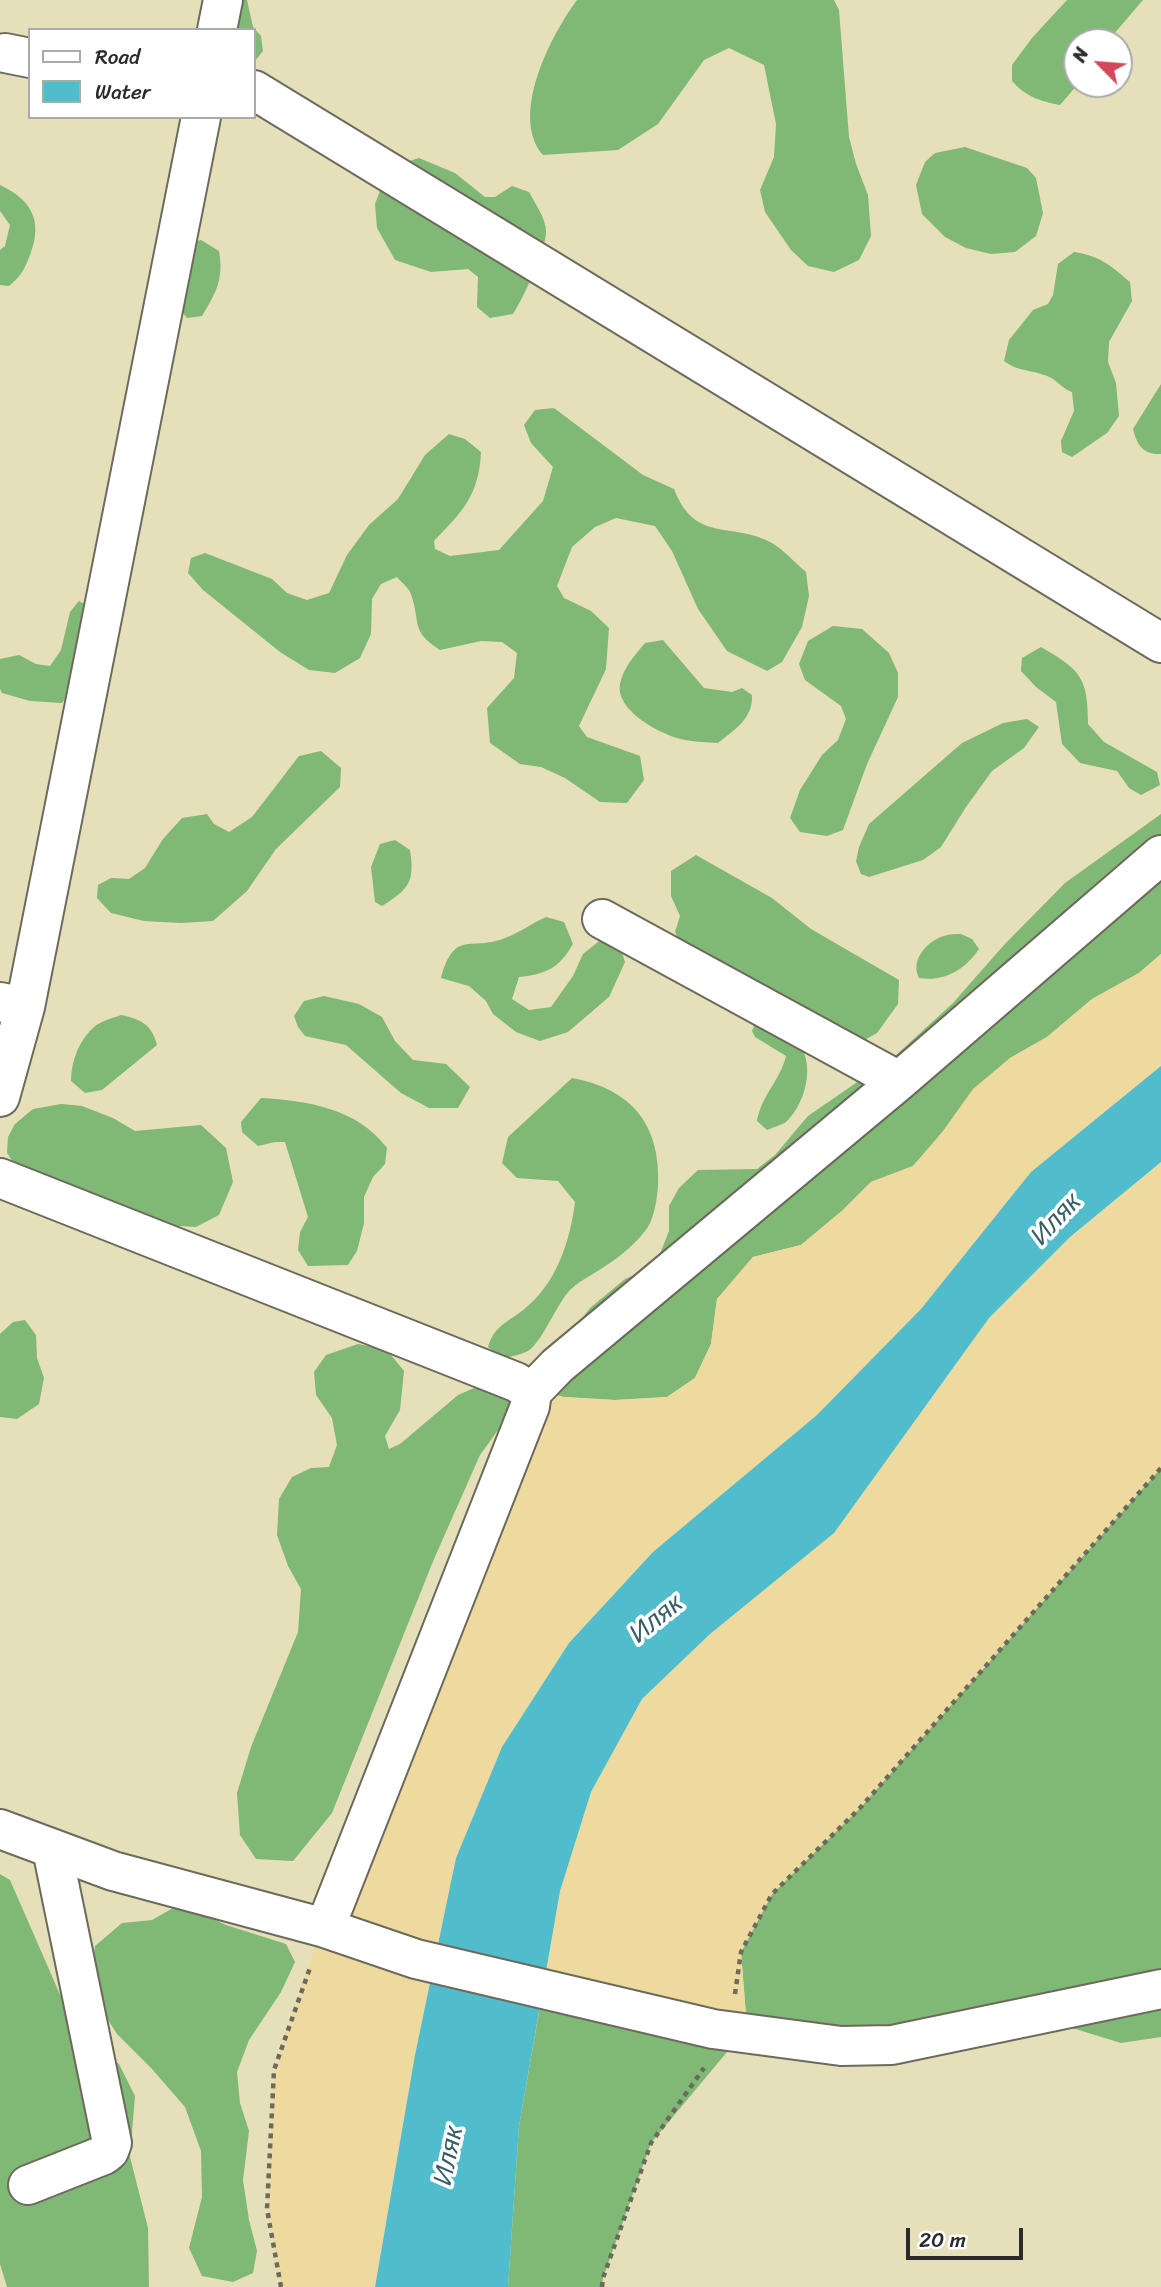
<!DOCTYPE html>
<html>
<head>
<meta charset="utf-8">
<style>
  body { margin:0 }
  #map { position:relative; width:1161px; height:2287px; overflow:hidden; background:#e5dfba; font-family:Sriracha,sans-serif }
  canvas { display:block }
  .legend { position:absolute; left:28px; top:28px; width:228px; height:91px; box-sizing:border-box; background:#fff; border:2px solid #aaa; margin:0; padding:9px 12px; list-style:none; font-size:21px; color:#2b2b2b }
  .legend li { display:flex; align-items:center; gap:14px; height:35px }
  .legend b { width:35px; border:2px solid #aaa }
  .north { position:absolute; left:1063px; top:28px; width:70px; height:70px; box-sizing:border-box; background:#fff; border:2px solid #aaa; border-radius:50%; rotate:295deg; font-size:19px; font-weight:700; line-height:28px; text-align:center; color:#2b2b2b }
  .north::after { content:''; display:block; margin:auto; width:24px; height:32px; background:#d1495b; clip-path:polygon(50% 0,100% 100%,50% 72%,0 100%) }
  .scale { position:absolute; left:906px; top:2228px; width:117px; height:32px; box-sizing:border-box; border:4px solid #2b2b2b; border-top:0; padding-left:9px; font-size:21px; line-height:24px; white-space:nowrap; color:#2b2b2b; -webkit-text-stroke:5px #fff; paint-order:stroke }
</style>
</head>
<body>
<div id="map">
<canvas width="1161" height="2287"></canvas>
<ul class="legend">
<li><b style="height:9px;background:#fff"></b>Road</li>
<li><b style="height:19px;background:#51bdcc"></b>Water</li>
</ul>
<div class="north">N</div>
<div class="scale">20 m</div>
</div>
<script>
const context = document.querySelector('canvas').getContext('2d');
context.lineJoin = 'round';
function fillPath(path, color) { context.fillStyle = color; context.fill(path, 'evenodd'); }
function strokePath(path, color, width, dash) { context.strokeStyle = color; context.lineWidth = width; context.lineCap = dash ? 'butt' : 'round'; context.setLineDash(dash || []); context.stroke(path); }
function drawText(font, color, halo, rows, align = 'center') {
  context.font = font + ' Sriracha,sans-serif'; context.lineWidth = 7; context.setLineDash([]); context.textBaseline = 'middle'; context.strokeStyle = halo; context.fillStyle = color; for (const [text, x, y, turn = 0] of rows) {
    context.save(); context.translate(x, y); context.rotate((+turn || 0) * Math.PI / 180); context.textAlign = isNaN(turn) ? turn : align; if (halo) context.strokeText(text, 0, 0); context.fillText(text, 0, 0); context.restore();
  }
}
const forest = new Path2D(`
  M215,0H247L253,27L261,36L263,51L254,62V30H211Z
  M577,0H834L839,10L849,137L856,164L868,195L871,236L859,260L834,272L808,266L791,250L765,212L760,190L774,157L776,124L764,65L729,48L704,60L658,124L618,150L543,155C509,116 551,35 577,0Z
  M1067,0H1143L1107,42H1077L1078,84L1060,105C1040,101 1026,97 1012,81V65L1032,38Z
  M965,147L1027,168L1036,178L1043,213L1036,236L1015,252L991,254L966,248L945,237L922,214L916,185L925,162L935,153Z
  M419,158L455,173L485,197H495L512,186L529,192C535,204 546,218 546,232C546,249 523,299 513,314L490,318L477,307L478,277L468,269L431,272L395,260L377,228L375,204L383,183L403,163Z
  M0,185C32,200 43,221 30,255C24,270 22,275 9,286L0,285V250L5,246L10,225L0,211Z
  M201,240L219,251C224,279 216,293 202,316L187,318L178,307L189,243Z
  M1074,252C1100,256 1110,265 1130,282L1132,301L1109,342L1108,362L1116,383L1119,416L1107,433L1072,457L1062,452L1061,441L1074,411L1072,392C1064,389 1060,384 1053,379C1036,369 1019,373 1004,361L1009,340L1033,310L1048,304L1053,295L1058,264Z
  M1161,384V454C1143,455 1137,445 1133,429Z
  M554,408L643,475L674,489C695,544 732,521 772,543C784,550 795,563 806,572L809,596L802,627L782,662L767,671L727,651L698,609L672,551L655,526L616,518L595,527L572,547L557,586L564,598L591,611L609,628L606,669L579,726L587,737L640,756L644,780L627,803L600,802L565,778L541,767L520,764L490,743L487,708L514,678L517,653L502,642L481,641L440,650C410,631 421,623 411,594C409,588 401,582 397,577L381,584L372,599L371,634L360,658L335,673L309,670L280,652L203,590L188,573L191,558L205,553L272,579L287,593L307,600L329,593L347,555L369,525L398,499L425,455L449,434L465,439L481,452C479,495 463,511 434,541L435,549L450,556L499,550L543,501L553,467L531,443L524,425L535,410Z
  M79,601L88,606L71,691L62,703L30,701L2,693L0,689V659L19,655L36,664L50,666L61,650L70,612Z
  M833,626L862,629L889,653L898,673V697L867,764L843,830L827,836L800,832L790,818L800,790L822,755L838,740L846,719L841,706L805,680L799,664L808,641Z
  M663,640L704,688L732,692L742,688L752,695C753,719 735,729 718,743C707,742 696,742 685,740C663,736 615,711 620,684C623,668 635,655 645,643Z
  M1041,647C1081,670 1088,678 1088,724L1104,742L1157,772L1160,785L1141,795L1129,788L1117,771L1080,763L1062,744L1056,702L1036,687L1021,671L1022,658Z
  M1027,719L1039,727L1024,748L992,771L966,807L941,847L923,860L869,877L861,874L856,861L859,847L869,824L962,743L1003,723Z
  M321,751L341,768L340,787L276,849L247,891L213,921L181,923L144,921L111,913L97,898L98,885L111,878L129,879L145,868L163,839L182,818L207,814L214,824L229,832L252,817L299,756Z
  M1161,814V954L1139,973L1092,999L1047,1037L1010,1058L913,1166L871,1182L843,1210L801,1245L753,1257L717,1299L711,1344L695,1378L667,1397L615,1400L564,1397L506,1419L480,1455L434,1559L332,1813L293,1861L256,1859L240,1835L237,1793L251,1747L298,1632L301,1589L288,1566L277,1535L279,1499L292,1477L311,1468L329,1467L337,1445L332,1418L316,1395L314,1372L326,1355L358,1344L387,1350L404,1371L400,1410L385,1436L389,1449L400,1444L458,1395L528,1365L559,1348L590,1308L625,1279L646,1270L659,1256L669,1231V1206L679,1188L698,1170L757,1169L775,1155L808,1116L895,1056L953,1003L1004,945L1065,883Z
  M395,840L410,850C415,882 409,889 382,906L375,902L371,867L380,844Z
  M696,855L772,898L811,929L899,980L898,1004L877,1033L861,1042L683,946L675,932L680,916L671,896V871Z
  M546,917L564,922L573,944C559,968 547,974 519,977L512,999L529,1010L551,1007L573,976L583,954L603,938L620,946L625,962L609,997L568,1032L540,1041L516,1032L493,1014L486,1001L469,986L441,978C455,928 470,952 505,938C519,933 532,923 546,917Z
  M961,934L972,939L979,949C965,970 944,982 919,978C910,960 927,941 944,936C949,934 956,934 961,934Z
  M324,996L359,1004L382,1017L395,1041L413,1060L446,1064L470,1087L458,1108H429L401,1093L346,1045L305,1036L298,1027L294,1016L304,1001Z
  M121,1015C140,1019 152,1024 157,1045L102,1090L85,1093L71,1081C71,1061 79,1040 95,1026C102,1021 113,1018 121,1015Z
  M755,1024C767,1028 787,1031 796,1040C816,1061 807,1101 787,1121C783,1125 773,1127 767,1130L757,1121C761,1096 781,1079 786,1056L755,1037L752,1031Z
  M572,1078C632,1089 661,1125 658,1186C657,1199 654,1221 645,1231C632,1248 614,1261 596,1272C588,1277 577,1283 570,1290C556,1305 542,1342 528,1351C521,1355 510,1356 503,1359L488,1347C495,1323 512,1321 529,1305C558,1279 570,1240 575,1202L558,1181L517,1178L502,1163L508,1137Z
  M261,1098C308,1101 357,1108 387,1148L385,1164L373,1177L364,1197V1223L357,1251L348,1265L308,1266L298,1250L300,1232L308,1217L285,1142H275L258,1146L242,1132L241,1122Z
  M61,1104L82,1106L113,1118L135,1131L201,1125L226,1148L233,1182L219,1215L196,1227L162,1225L20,1172L7,1153L8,1137L15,1124L33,1109Z
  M25,1320L36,1335L37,1358L44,1378L39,1404L17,1419L0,1417V1334L13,1322Z
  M1161,1468V2037L1121,2043L1017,2011L857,2036L747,2028L651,2143L603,2278L602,2287H508L519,2126L544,1984L747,2028L741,1952L772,1894L860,1808Z
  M0,1874L10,1880L65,2006L84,2036L119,2064L135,2096L130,2157L148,2228L149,2287H7L0,2264Z
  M175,1907L194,1910L226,1925L286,1944L295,1962L281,1992L249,2040L237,2072L240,2103L249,2131L243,2180L249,2220L257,2251L253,2273L233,2282L202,2276L189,2248L202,2197L201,2151L185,2107L152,2069L117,2034L89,1990L95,1946L122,1923L152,1920Z`);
const sand = new Path2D(`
  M1161,954V1066L1031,1172L921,1309L817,1415L653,1552L569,1643L502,1747L456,1858L415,2055L375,2287H281L267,2209L274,2070L323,1923L539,1390L564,1397L615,1400L667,1397L695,1378L711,1344L717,1299L753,1257L801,1245L843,1210L871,1182L913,1166L943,1131L973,1089L1010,1058L1047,1037L1092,999L1139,973Z
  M1161,1162V1468L860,1808L772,1894L741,1952L747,2028L542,1983L560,1891L591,1792L642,1699L710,1634L901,1441L989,1318L1070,1237Z`);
const water = new Path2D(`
  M1161,1066V1162L1070,1237L989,1318L834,1533L710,1634L642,1699L591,1792L560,1891L519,2126L508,2287H375L415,2055L456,1858L502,1747L569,1643L653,1552L817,1415L921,1309L1031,1172Z`);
const path = new Path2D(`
  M735,1994L741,1952L772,1894L860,1808L1161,1468
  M281,2287L267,2209L274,2070L311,1965
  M602,2287L603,2278L651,2143L704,2068`);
const minor = new Path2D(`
  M217,30L223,0
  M5,53L30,58
  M254,90L1161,643
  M602,919L899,1081
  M0,1002L25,1007L201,117
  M0,1097L25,1007
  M0,1178L516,1382L532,1392L530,1406L325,1928
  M532,1392L557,1366L899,1081L1161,855
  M0,1829L113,1871L325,1928L416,1959L713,2029L841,2046L892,2045L1161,1989
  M28,2185L104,2155L109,2151L112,2143L52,1849`);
const waterNames = [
  ["Иляк",1057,1220,-47],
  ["Иляк",657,1620,-39],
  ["Иляк",450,2156,-78]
];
fillPath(forest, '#80b875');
fillPath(sand, '#eeda9e');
fillPath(water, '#51bdcc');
strokePath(minor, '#6c6a5d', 42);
strokePath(path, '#6c6a5d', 4.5, [5, 5]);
strokePath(minor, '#fff', 38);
drawText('italic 26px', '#385e63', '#fff', waterNames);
</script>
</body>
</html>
